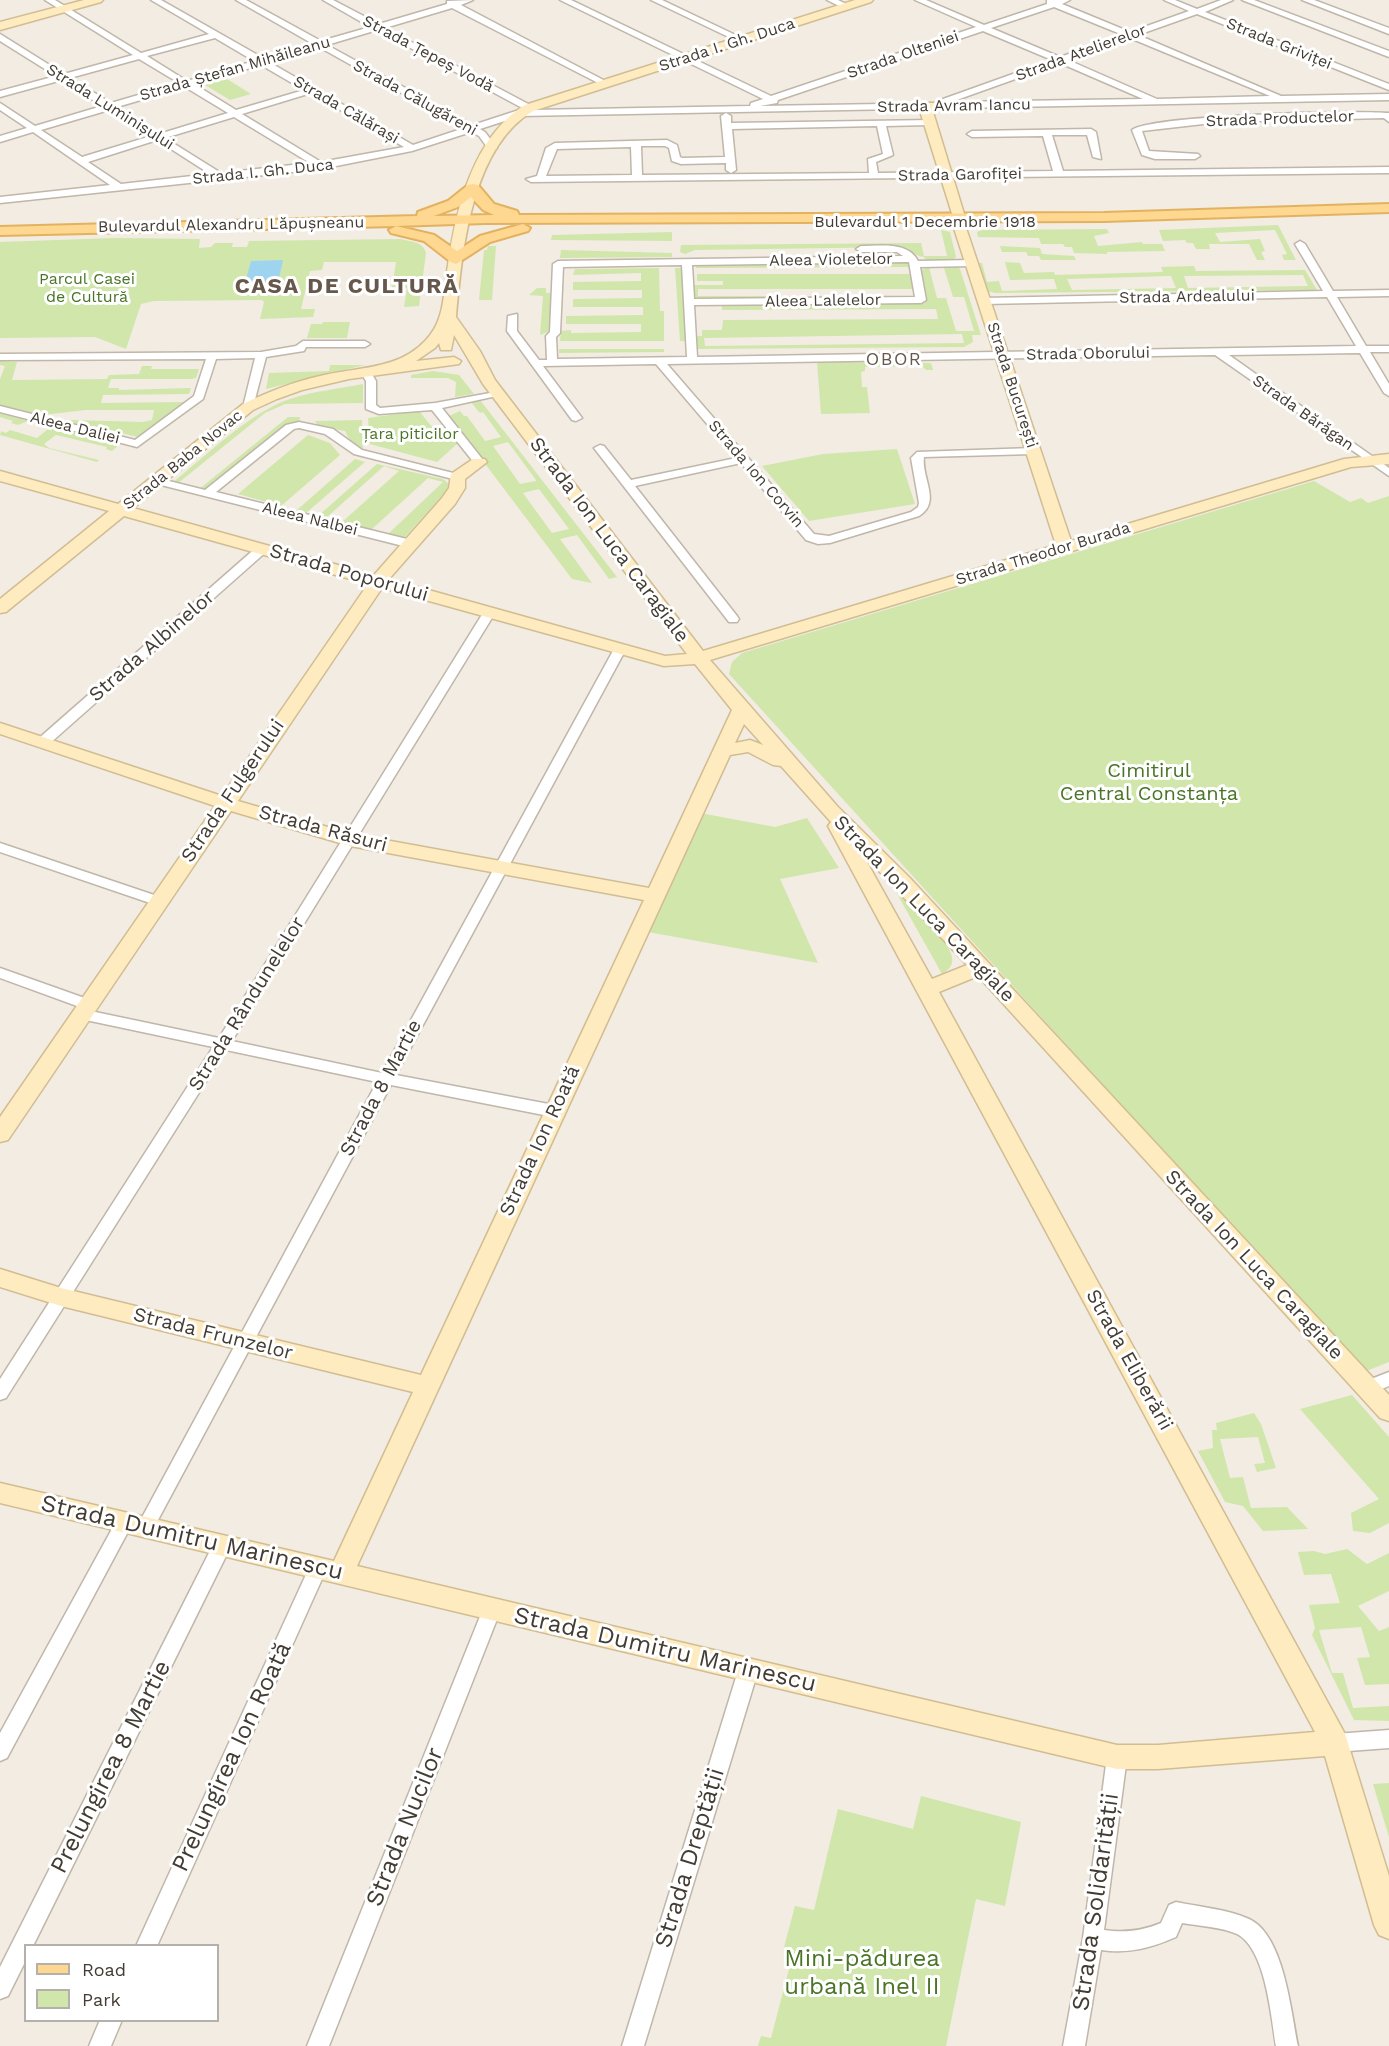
<!DOCTYPE html>
<html>
<head>
<meta charset="utf-8">
<style>
  body { margin:0 }
  #map { position:relative; width:1389px; height:2046px; overflow:hidden; background:#f2ece3; font-family:"Work Sans",sans-serif }
  canvas { display:block }
  .legend { position:absolute; left:24px; top:1944px; width:195px; height:78px; box-sizing:border-box; background:#fff; border:2px solid #b4b1ad; margin:0; padding:8px 10px; list-style:none; font-size:18px; color:#433c33 }
  .legend li { display:flex; align-items:center; gap:12px; height:30px }
  .legend b { width:30px; border:2px solid #b4b1ad }
</style>
</head>
<body>
<div id="map">
<canvas width="1389" height="2046"></canvas>
<ul class="legend">
<li><b style="height:8px;background:#fed790"></b>Road</li>
<li><b style="height:16px;background:#d0e6ab"></b>Park</li>
</ul>
</div>
<script>
const context = document.querySelector('canvas').getContext('2d');
context.lineJoin = 'round';
function fillPath(path, color) { context.fillStyle = color; context.fill(path, 'evenodd'); }
function strokePath(path, color, width, dash) { context.strokeStyle = color; context.lineWidth = width; context.lineCap = dash ? 'butt' : 'round'; context.setLineDash(dash || []); context.stroke(path); }
function drawText(font, color, halo, rows, align = 'center') {
  context.font = font + ' "Work Sans",sans-serif'; context.lineWidth = 6; context.setLineDash([]); context.textBaseline = 'middle'; context.strokeStyle = halo; context.fillStyle = color; for (const [text, x, y, turn = 0] of rows) {
    context.save(); context.translate(x, y); context.rotate((+turn || 0) * Math.PI / 180); context.textAlign = isNaN(turn) ? turn : align; if (halo) context.strokeText(text, 0, 0); context.fillText(text, 0, 0); context.restore();
  }
}
const green = new Path2D(`
  M227,79L251,94L230,100L205,85Z
  M1278,225L1296,260H1284L1282,255L1287,254L1275,230L1215,233L1220,242L1260,239L1265,251L1261,252L1265,260H1257L1249,244H1209L1210,249H1196L1193,243H1187L1185,240L1163,241L1159,230Z
  M1107,229L1109,233L1094,236L1098,246L1142,242L1143,244H1162L1165,251L1107,252V254L1074,253L1072,247H1065L1063,244H1041L1039,238L978,237L977,232L982,230Z
  M941,230L950,232L956,257L952,261H926L924,257L919,256L901,247L695,250L685,254L680,252L681,245L921,243L924,256H947Z
  M672,232V241L551,240L552,235Z
  M114,238L200,239L199,248L211,247L215,243H233L232,247H247L249,241L401,239C410,242 423,241 426,253L419,306L404,307L407,288H392L396,262H324L322,270L310,271L301,309H315L313,317L260,319L264,302L262,300L154,301L141,304L126,349L95,337L0,338V242Z
  M488,246H496L492,300H479L484,250H487Z
  M1000,246L1040,248L1042,254L1074,256L1076,260H1041L1039,256H1028L1026,252H1002Z
  M561,250L672,253V257L560,258Z
  M908,262L909,267L696,268V264Z
  M1005,262L1020,263L1024,273L1054,272L1055,275L1163,272L1161,267L1194,266L1196,271L1305,270L1317,290L995,293L987,291L978,263H982L987,282L999,281L1002,291L1057,289L1054,279L1010,280ZM1303,275L1308,286L1188,288L1184,276ZM1171,276L1176,288L1072,290L1067,279Z
  M947,266H957L960,269L981,335H972L973,342L964,347L695,349L694,336H702V330H722L723,320L938,319L936,309L722,310V306L924,303L919,271L929,267L937,298H946L956,331H974L964,297H953L944,268ZM962,334L964,343L705,346L704,338Z
  M659,268L660,311H664V341H560L561,331L571,330V333L641,332V324H566V316L643,315V307H573V299L642,298V290H573V282L641,281V273L573,275L575,269Z
  M675,268H684L688,341H680Z
  M697,274H910L913,289H698V296H914V299L692,301V285H723V281H697Z
  M537,288H546V293H552L551,331L540,335L543,296L529,295Z
  M323,322H350L347,338H307L311,324H322Z
  M559,349H664V352L559,353Z
  M0,361L17,362L12,380L107,379L109,375L139,374L142,366H152L151,369H199L196,378L191,379H111L108,388H119V390L191,388L189,394L103,395L101,403L185,402L138,437L96,427L92,429L67,424L71,420L143,422L152,420L154,410H86L42,415L0,405V379L5,366L0,365Z
  M817,362L931,363L933,370H926L922,366L865,367V371L861,372L862,387H867L870,413L821,414Z
  M330,365H365L266,389L269,373L329,371Z
  M433,371L459,375L474,394L455,397L456,382L448,378H411V375Z
  M363,384V403L285,404L265,413L177,484L172,483C206,456 250,412 290,399C313,391 339,389 363,384Z
  M480,400L617,577L609,579L577,535L560,539L592,583L572,579L449,416L460,411L464,416H467L485,441L501,437L483,412L480,413L470,401ZM508,442L536,480V481L520,484L493,446ZM539,489L569,529L552,533L523,493Z
  M419,411L437,433L433,436L458,443L437,462L370,444L368,418Z
  M0,413L119,445L112,451L106,449L107,447L56,435L44,444L49,448L99,460L97,462L0,435L1,431L6,433L10,430L37,438L48,429L28,421L18,425L11,423L13,421L0,417Z
  M288,417H300L299,422L285,426L208,488L198,490Z
  M362,420L363,448C353,448 349,439 345,431L318,426L315,421Z
  M308,435L330,443L340,455L281,506L238,494Z
  M897,449L915,504L809,521L762,466L823,454Z
  M355,459L365,462L306,513L297,510Z
  M377,464L443,479L451,486L403,539L387,535L443,482L428,478L371,530L342,522L399,471L384,466L326,518L318,516Z
  M1314,481L1350,502L1361,498L1368,503L1389,496V1362L1364,1372L729,674L732,662L742,653Z
  M700,813L775,827L807,818L839,868L780,879L818,963L648,932Z
  M895,890L946,944C954,957 956,966 942,974Z
  M1352,1395L1389,1437V1523L1370,1533L1353,1531L1351,1513L1379,1499L1300,1409Z
  M1254,1413L1261,1424L1276,1468L1257,1472L1254,1464L1265,1463L1258,1437L1220,1439L1230,1478L1243,1477L1251,1508L1287,1507L1308,1529L1263,1531L1243,1506L1225,1502L1198,1451L1213,1448L1212,1430H1217L1216,1423Z
  M1347,1549L1367,1564L1389,1553V1591L1358,1606L1379,1631L1389,1627V1684L1365,1685L1357,1658L1370,1657L1361,1627L1319,1630L1332,1673H1343L1353,1708L1389,1706V1721L1354,1720L1312,1635L1315,1628L1309,1605L1340,1603L1331,1574L1304,1575L1298,1552L1314,1551L1325,1554Z
  M1389,1783V1837L1373,1784Z
  M921,1796L1021,1822L1005,1906L976,1899L946,2046H758L761,2036L771,2038L794,1950L784,1947L795,1906L814,1910L838,1809L913,1829Z`);
const water = new Path2D(`
  M283,260L278,283H245L251,261Z`);
const street = new Path2D(`
  M45,0H55L141,53L209,34L151,0H161L263,58L313,44L236,0H246L321,41L370,27L323,0H333L379,24L447,4V1L473,0L461,5L611,84L604,86L452,8L385,28L532,106V110L750,106L751,103L763,99L560,0H571L771,96L976,27L915,0H926L984,25L1047,4V0H1070L1062,4L1130,32L1189,11L1164,0H1175L1197,9L1221,0H1233L1205,12L1389,84V90L1197,14L1138,35L1281,96L1389,94V100L520,116L480,129L485,132L497,148L492,151L489,150L479,136L471,132L412,151L321,169L0,203V197L110,185L33,132L0,142V136L27,128L0,110V103L35,126L102,106L62,80L0,97V91L56,76L0,41V34L64,74L133,55ZM1054,7L1123,35L1060,57L991,28ZM377,30L526,110H527L516,111L473,125L327,45ZM983,31L1052,60L943,99V103L760,106L777,103L778,100ZM215,38L254,61L187,81L147,56ZM1130,38L1270,96L1157,99L1068,60ZM319,47L464,128L413,145L269,62ZM139,59L179,83L111,103L70,78ZM1060,63L1143,99L951,102ZM261,65L304,90L236,110L194,84ZM185,87L228,113L159,134L117,107ZM311,93L404,147L321,162L242,114ZM109,110L151,136L82,157L41,130ZM234,117L310,163L221,173L165,138ZM157,140L210,174L121,184L88,162Z
  M651,0H662L746,40L739,42Z
  M827,0H838L850,6L843,8Z
  M1242,0H1254L1389,51V57Z
  M1302,0H1314L1389,28V34Z
  M726,113L731,116V123L932,120L934,122L929,125L886,126L893,155L876,162L878,173L1053,171L1043,136L972,137L967,134L972,131L1091,129L1096,132L1101,159L1093,157L1087,135H1052L1063,171L1389,167V173L531,182L526,179L537,176L546,148L555,143L667,140L677,145L680,157L682,158L725,157L721,116ZM877,126L883,154L868,159L869,173L642,175L641,146H665L669,148L672,161L681,164L726,163V170L731,173L736,170L732,129ZM631,147L632,175L546,176L557,149Z
  M1389,113V122L1384,118L1221,122L1142,131L1149,151L1198,154L1200,156L1195,159H1155L1142,155L1132,130C1151,115 1356,110 1389,113Z
  M1300,241L1305,244L1333,291L1389,290V296L1337,297L1366,346H1389V352H1370L1389,384V396L1384,393L1360,353L1229,355L1389,468V476L1215,355L667,364L814,534L829,536L911,512L918,507L919,503L911,458L917,452L1033,448L1039,451L1033,454L924,457C921,478 942,502 919,516L830,543L818,544L806,540L741,463L635,486L737,616L739,619L737,622H729L594,448L600,445L604,446L631,480L736,458L656,364L543,366L582,418L576,421L572,420L507,331L508,316L517,314V331L539,360H547L546,336L550,332L553,264L558,261L903,256L897,252H861L856,249L861,246C880,246 908,241 918,261L972,260L977,263L972,266L920,267L926,300L921,303L694,305L697,357L1356,346L1327,297L984,304L979,301L984,298L1323,291L1295,244ZM909,262L915,297L694,299L692,265ZM682,265L687,357L557,359L556,337L560,333L563,267Z
  M303,341H365L370,344L365,347H306L304,351L266,357L253,407L248,410L243,407L255,358L216,359L203,399L137,447L0,412V406L135,440L194,396L206,359L0,360V354L261,352L296,346Z
  M366,370L370,371L376,381V405L380,408L435,403L501,391V395L442,408L483,460V464H475L432,410L379,414L366,409V381L361,373Z
  M299,422L333,429L362,450L461,475L463,477L457,480L354,454L325,434L299,428L294,429L216,492L415,541L417,544L411,548L153,483L151,481L157,478L205,490L286,425Z
  M262,545L268,549L266,552L48,745H38L36,742L38,739L258,546Z
  M489,609L495,613L232,1041L382,1073L614,649L620,645L626,649L396,1075L554,1105L560,1107L562,1111L560,1115L554,1117L391,1085L151,1533L145,1536L139,1533L136,1528L139,1523L377,1082L226,1050L6,1398L0,1400V1379L213,1047L81,1019L74,1014L81,1009L219,1038L483,613Z
  M0,843L163,898L165,901L163,904H153L0,852Z
  M0,968L93,1001L95,1005L88,1010L0,978Z
  M1389,1372V1386L1367,1395L1361,1393L1358,1388L1361,1383Z
  M124,1515L130,1518L133,1523L130,1528L7,1758L0,1761V1733L118,1518Z
  M222,1538L229,1541L231,1546L33,1946H26V1960L8,1996L0,1999V1967L215,1541Z
  M318,1560L325,1562L327,1568L157,1946H136L309,1568L311,1562Z
  M492,1601L499,1603L501,1609L329,2046H307L483,1609L485,1603Z
  M748,1663L755,1665L758,1671L644,2046H622L738,1671L741,1665Z
  M1389,1730V1748L1335,1752L1328,1749L1325,1743L1328,1737L1335,1734Z
  M1117,1748L1124,1751L1127,1757L1104,1930C1125,1933 1142,1931 1161,1923L1169,1905L1176,1902C1200,1907 1226,1909 1249,1919C1284,1935 1291,2012 1298,2046H1276C1271,2017 1266,1949 1237,1934C1222,1927 1199,1926 1182,1923L1176,1937C1151,1948 1129,1954 1101,1950L1085,2046H1063L1083,1938L1107,1757L1110,1751Z
  M100,2020H122L111,2046H89Z`);
const secondary = new Path2D(`
  M84,0H103L101,2L0,30V22Z
  M855,0H873L871,2L533,111C471,148 462,251 456,317L480,351L495,380L703,651L1056,545L952,222L954,220L920,111L928,103H936L938,106L933,112L965,217L963,219L1071,541L1344,459L1389,454V464L1351,467L710,660L838,807L909,877L1389,1395V1421L1380,1418L978,976L939,992L1345,1734L1389,1876V1939L1379,1935L1374,1925L1325,1756L1158,1769H1117L0,1503V1483L334,1561L413,1392L61,1306L0,1287V1269L61,1288L421,1375L644,900L350,846L231,811L8,1140L0,1142V1117L215,806L0,734V723L222,796L368,584L124,516L6,612L0,613V599L109,511L0,481V471L118,504L243,404C268,392 293,382 320,376C356,367 398,370 425,341C446,320 443,292 448,265C456,209 473,137 525,105ZM454,335L483,384L687,654L665,656L389,579L455,504L465,488V479L487,462L485,459H473L451,474L449,488L442,498L374,575L133,508L253,410L277,399L302,390L349,379L459,364L461,361L454,357L416,361L435,348L439,343L441,350H451ZM382,588L664,666L695,664L732,710L649,888L352,834L238,801ZM744,724L763,745L750,740L735,743ZM748,752L773,765L781,766L831,822L828,826L1315,1732L1158,1745H1117L357,1566L730,755ZM862,853L967,965L932,979Z`);
const primary = new Path2D(`
  M473,184L478,185L494,204L517,211L519,215L1104,213L1389,204V212L1104,221L485,223L396,226L434,235L457,251L480,236L523,224L530,228L528,231L490,242L456,264L451,262L424,241L391,233L389,230L396,226L0,235V227L417,216L418,212L448,201L468,185ZM471,197L483,210L494,215L434,216L458,207Z`);
const farStreetnames = [
  ["Strada Griviței",1279,44,22],
  ["Strada I. Gh. Duca",727,45,-18],
  ["Strada Atelierelor",1081,53,-20],
  ["Strada Țepeș Vodă",428,54,28],
  ["Strada Olteniei",903,55,-19],
  ["Strada Ștefan Mihăileanu",235,69,-16],
  ["Strada Călugăreni",415,98,29],
  ["Strada Avram Iancu",954,106,-1],
  ["Strada Luminișului",110,107,32],
  ["Strada Călărași",346,110,30],
  ["Strada Productelor",1280,119,-2],
  ["Strada I. Gh. Duca",263,172,-6],
  ["Strada Garofiței",960,175,-1],
  ["Bulevardul 1 Decembrie 1918",925,222],
  ["Bulevardul Alexandru Lăpușneanu",231,225,-1],
  ["Aleea Violetelor",831,260,-1],
  ["Strada Ardealului",1187,297,-1],
  ["Aleea Lalelelor",823,301,-1],
  ["Strada Oborului",1088,354,-1],
  ["Strada București",1012,385,72],
  ["Strada Bărăgan",1303,413,35],
  ["Aleea Daliei",75,428,14],
  ["Strada Baba Novac",183,460,-39],
  ["Strada Ion Corvin",756,474,49],
  ["Aleea Nalbei",310,519,14],
  ["Strada Theodor Burada",1043,554,-17]
];
const farParknames = [
  ["Parcul Casei",87,279],
  ["de Cultură",87,297],
  ["Țara piticilor",410,434]
];
const farNeighbourhoodnames = [
  ["OBOR",894,360]
];
const streetNames = [
  ["Strada Ion Luca Caragiale",609,540,53],
  ["Strada Poporului",349,573,16],
  ["Strada Albinelor",152,646,-41],
  ["Strada Fulgerului",233,791,-56],
  ["Strada Răsuri",323,829,15],
  ["Strada Ion Luca Caragiale",924,909,46],
  ["Strada Rândunelelor",247,1004,-58],
  ["Strada 8 Martie",381,1088,-62],
  ["Strada Ion Roată",540,1141,-65],
  ["Strada Ion Luca Caragiale",1254,1265,47],
  ["Strada Frunzelor",213,1334,14],
  ["Strada Eliberării",1129,1360,61]
];
const parkNames = [
  ["Cimitirul",1149,771],
  ["Central Constanța",1149,794]
];
const farDistrictnames = [
  ["CASA DE CULTURĂ",347,287]
];
const nearStreetnames = [
  ["Strada Dumitru Marinescu",192,1538,13],
  ["Strada Dumitru Marinescu",665,1650,13],
  ["Prelungirea Ion Roată",232,1757,-65],
  ["Prelungirea 8 Martie",111,1767,-63],
  ["Strada Nucilor",405,1827,-68],
  ["Strada Dreptății",690,1858,-73],
  ["Strada Solidarității",1096,1902,-82]
];
const nearParknames = [
  ["Mini-pădurea",862,1959],
  ["urbană Inel II",862,1987]
];
fillPath(green, '#d0e6ab');
fillPath(water, '#9ed4ef');
strokePath(street, '#c0b6a9', 3);
strokePath(secondary, '#d2bd93', 3);
strokePath(primary, '#e3b260', 4);
fillPath(street, '#fff');
fillPath(secondary, '#feebc0');
fillPath(primary, '#fed790');
drawText('16px', '#433c33', '#fff', farStreetnames);
drawText('16px', '#4a7427', '#fff', farParknames);
context.letterSpacing = '1.5px';
drawText('18px', '#66594b', '#fff', farNeighbourhoodnames);
context.letterSpacing = '0px';
drawText('20px', '#433c33', '#fff', streetNames);
drawText('20px', '#4a7427', '#fff', parkNames);
context.letterSpacing = '1.5px';
drawText('bold 22px', '#66594b', '#fff', farDistrictnames);
context.letterSpacing = '0px';
drawText('24px', '#433c33', '#fff', nearStreetnames);
drawText('24px', '#4a7427', '#fff', nearParknames);
</script>
</body>
</html>
